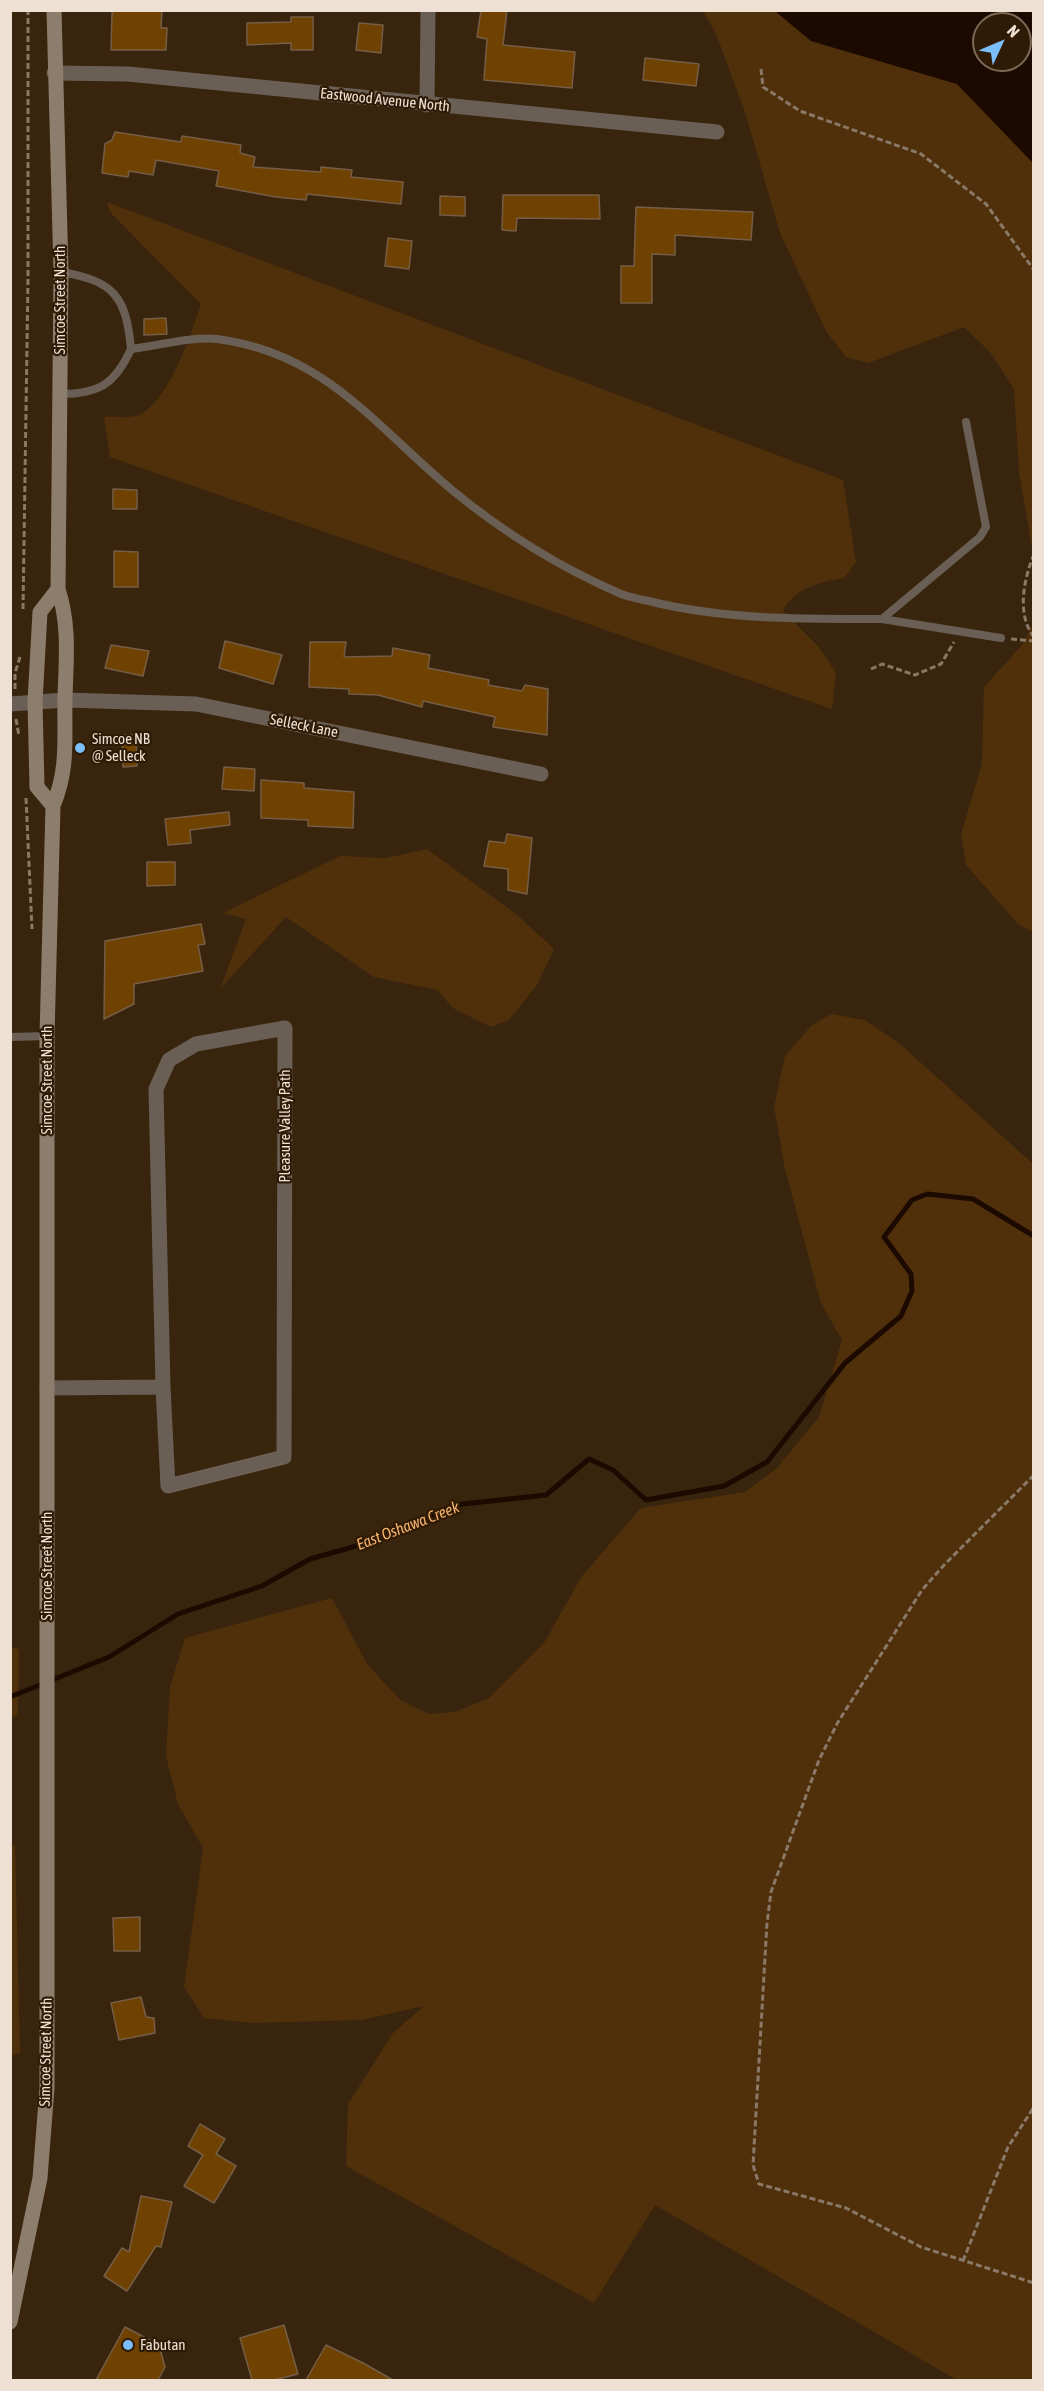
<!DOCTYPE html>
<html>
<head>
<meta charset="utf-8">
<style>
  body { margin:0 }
  #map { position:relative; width:1044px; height:2391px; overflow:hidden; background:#39250e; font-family:"Asap Condensed",sans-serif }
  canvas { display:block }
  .frame { position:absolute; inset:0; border:12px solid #eee0d3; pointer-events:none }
  .north { position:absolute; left:972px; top:12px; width:60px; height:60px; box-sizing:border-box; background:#2f1b05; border:2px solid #7b6a57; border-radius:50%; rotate:46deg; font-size:16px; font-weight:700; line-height:24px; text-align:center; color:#eee0d3 }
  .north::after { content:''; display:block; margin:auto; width:21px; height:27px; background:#7cbef9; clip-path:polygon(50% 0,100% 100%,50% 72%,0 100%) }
</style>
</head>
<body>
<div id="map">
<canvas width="1044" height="2391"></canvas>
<div class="frame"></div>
<div class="north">N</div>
</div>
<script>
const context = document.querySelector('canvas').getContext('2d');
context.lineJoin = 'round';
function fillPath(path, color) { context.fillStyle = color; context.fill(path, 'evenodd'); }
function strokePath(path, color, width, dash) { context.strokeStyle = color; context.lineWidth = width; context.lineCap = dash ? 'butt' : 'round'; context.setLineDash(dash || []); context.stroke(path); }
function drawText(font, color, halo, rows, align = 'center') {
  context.font = font + ' "Asap Condensed",sans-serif'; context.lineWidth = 4.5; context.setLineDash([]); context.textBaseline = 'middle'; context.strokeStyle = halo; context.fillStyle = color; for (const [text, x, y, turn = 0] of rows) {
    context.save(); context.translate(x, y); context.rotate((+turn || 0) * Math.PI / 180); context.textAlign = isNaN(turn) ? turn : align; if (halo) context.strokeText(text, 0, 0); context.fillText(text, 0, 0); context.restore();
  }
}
const green = new Path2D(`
  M703,11H775L811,41L957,84L1033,163V554L1019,472L1014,389L990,352L964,327L868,363L846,357L826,331L780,233L745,112L716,34Z
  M107,202L843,480L856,562L844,578C820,582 794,588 783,611L819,647L836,673L832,709L110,457L104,417C114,416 132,419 141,414C171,396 190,336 201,304L110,212Z
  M1033,624L1034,932H1033L1018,924L966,865L961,834L982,764L984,687L1022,645Z
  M427,849L516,914L554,949L537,985L509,1020L491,1027L453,1008L437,990L374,977L286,917L220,989L246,919L223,913L340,856L386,858Z
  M831,1014L865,1020L899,1043L1033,1164V2380H957L655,2205L594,2303L346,2166L348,2104L393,2033L424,2006L361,2020L253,2023L204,2018L184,1987L203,1848L178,1804L166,1756L170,1687L185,1638L332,1598L367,1664L400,1700L429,1714L455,1712L489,1698L544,1643L582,1576L641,1508L745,1492L777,1468L819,1417L842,1340L821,1303L785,1169L774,1107L785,1056L811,1026Z
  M11,1648L19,1649L18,1715L11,1718Z
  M15,1845L20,2053L11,2056L10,1847Z`);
const water = new Path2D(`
  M775,11H1033V163L957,84L811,41ZM984,24H1020V60H984Z`);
const stream = new Path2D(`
  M10,1697L109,1657L178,1614L262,1586L310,1559L374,1541L454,1505L546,1495L589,1459L613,1470L646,1500L724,1486L767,1462L845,1363L901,1316L912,1291L911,1274L884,1237L912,1200L927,1194L973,1199L1034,1236`);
const building = new Path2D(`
  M116,10H162L161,28H167L166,50H111L112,13Z
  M481,10H507L503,45L575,52L572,88L484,80L487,39L477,37Z
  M291,17H313V50H291V43L247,45V23L291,22Z
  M359,23L383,25L381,53L356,50Z
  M645,58L699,64L696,86L643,80Z
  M115,132L181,142L182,136L241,145L240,153L255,157L253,167L321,172V167L352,170L351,177L403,182L401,204L307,194L306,200L276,197L216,186L219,171L156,160L153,175L129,171L128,177L102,173L105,144L112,140Z
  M503,195H599L600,219L517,218L516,231L502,230Z
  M440,196L465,197V216L440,215Z
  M636,207L753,212L751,240L675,235V255L652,254V303H621V266H634Z
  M388,238L412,241L409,269L385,266Z
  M166,318L167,334L144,335V319Z
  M113,489L137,490V509H113Z
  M114,551L138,552V587H114Z
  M225,641L282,655L273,684L219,668Z
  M310,642H346L344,657L392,656L393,648L430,655L428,668L489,680L488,685L522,691L525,685L548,689L547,735L493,727L495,717L423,701L422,707L378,695L349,694V689L309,687Z
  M111,645L149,651L143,676L105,668Z
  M122,735H136L137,766L123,767Z
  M224,767L255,769L254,791L222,789Z
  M261,780L304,783V788L354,792L353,828L308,826V820L261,818Z
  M229,812L230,825L190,830L191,843L168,845L165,819Z
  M507,834L532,838L527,894L508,890V869L484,866L489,841L505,843Z
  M147,862H175V885L147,886Z
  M201,924L205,944L198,945L203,971L134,984V1004L104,1019L105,941Z
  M140,1917V1951H114L113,1918Z
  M141,1997L146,2017L154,2018L155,2033L119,2040L111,2003Z
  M200,2124L225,2139L216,2154L236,2166L214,2203L184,2186L203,2155L188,2146Z
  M141,2196L172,2202L161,2247L156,2246L127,2291L104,2276L122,2248L129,2252Z
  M284,2325L298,2374L274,2380H252L240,2338Z
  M125,2327L159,2345L165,2367L158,2380H96Z
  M326,2345L363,2363L393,2380H306Z`);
const path = new Path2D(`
  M761,69L763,87L800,111L921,154L986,204L1034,270
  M1034,554C1024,579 1016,614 1034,637
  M23,609L28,279V10
  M1011,639L1034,641
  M871,669L882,664L915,675L941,664L954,642
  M15,689V673L20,657
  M16,719L19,736
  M26,798L32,929
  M1034,1475L945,1564L922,1590L838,1722L819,1760L771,1892L767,1923L753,2165L759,2184L846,2208L921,2247L1034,2283
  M963,2261L1008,2147L1034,2107`);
const service = new Path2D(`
  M61,272C114,281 126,296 131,349
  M61,394C99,394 115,384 131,349C155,346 195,336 217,339C325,353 374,425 452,490C503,532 561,568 621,594C632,598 645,600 657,603C730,620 806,619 882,619
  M966,422L986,527L980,537L882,619L1001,638
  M10,1037L47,1036`);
const minor = new Path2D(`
  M54,73L128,74L717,132
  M427,105L428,10
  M10,704L65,700L196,704L541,774
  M47,1388L163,1387L168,1486L284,1457L285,1028L196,1044L169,1060L156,1089L163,1387`);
const secondary = new Path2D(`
  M53,806L37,787L35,702L40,612L58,589
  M10,2322L40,2178L47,2088V1036L53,806C69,767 64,739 65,698C66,661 70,625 58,589L61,272L54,10`);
const markers = [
  [80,748,6,"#7cbef9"],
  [128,2345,6,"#7cbef9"]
];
const streetNames = [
  ["Eastwood Avenue North",385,100,6],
  ["Simcoe Street North",60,300,-90],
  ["Selleck Lane",304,726,11],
  ["Simcoe Street North",47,1080,-90],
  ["Pleasure Valley Path",285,1126,-90],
  ["Simcoe Street North",47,1566,-90],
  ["Simcoe Street North",46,2052,-89]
];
const poiNames = [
  ["Simcoe NB",92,739],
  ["@ Selleck",92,756],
  ["Fabutan",140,2345]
];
const waterNames = [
  ["East Oshawa Creek",408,1526,-21]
];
fillPath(green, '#50300b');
fillPath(water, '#1c0a00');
strokePath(stream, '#1c0a00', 5);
fillPath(building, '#704201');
strokePath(building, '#755d46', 1.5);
strokePath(path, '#8a7967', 3, [6, 3]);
strokePath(service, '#6a5f55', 8);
strokePath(minor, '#6a5f55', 15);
strokePath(secondary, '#8d7d6c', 15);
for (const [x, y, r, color] of markers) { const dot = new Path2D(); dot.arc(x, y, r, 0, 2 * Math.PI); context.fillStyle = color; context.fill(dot); strokePath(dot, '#2f1b05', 2); }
drawText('15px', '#eee0d3', '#2f1b05', streetNames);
drawText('15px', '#eee0d3', '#2f1b05', poiNames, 'left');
drawText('italic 16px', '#f8b46d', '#2f1b05', waterNames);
</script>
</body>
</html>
